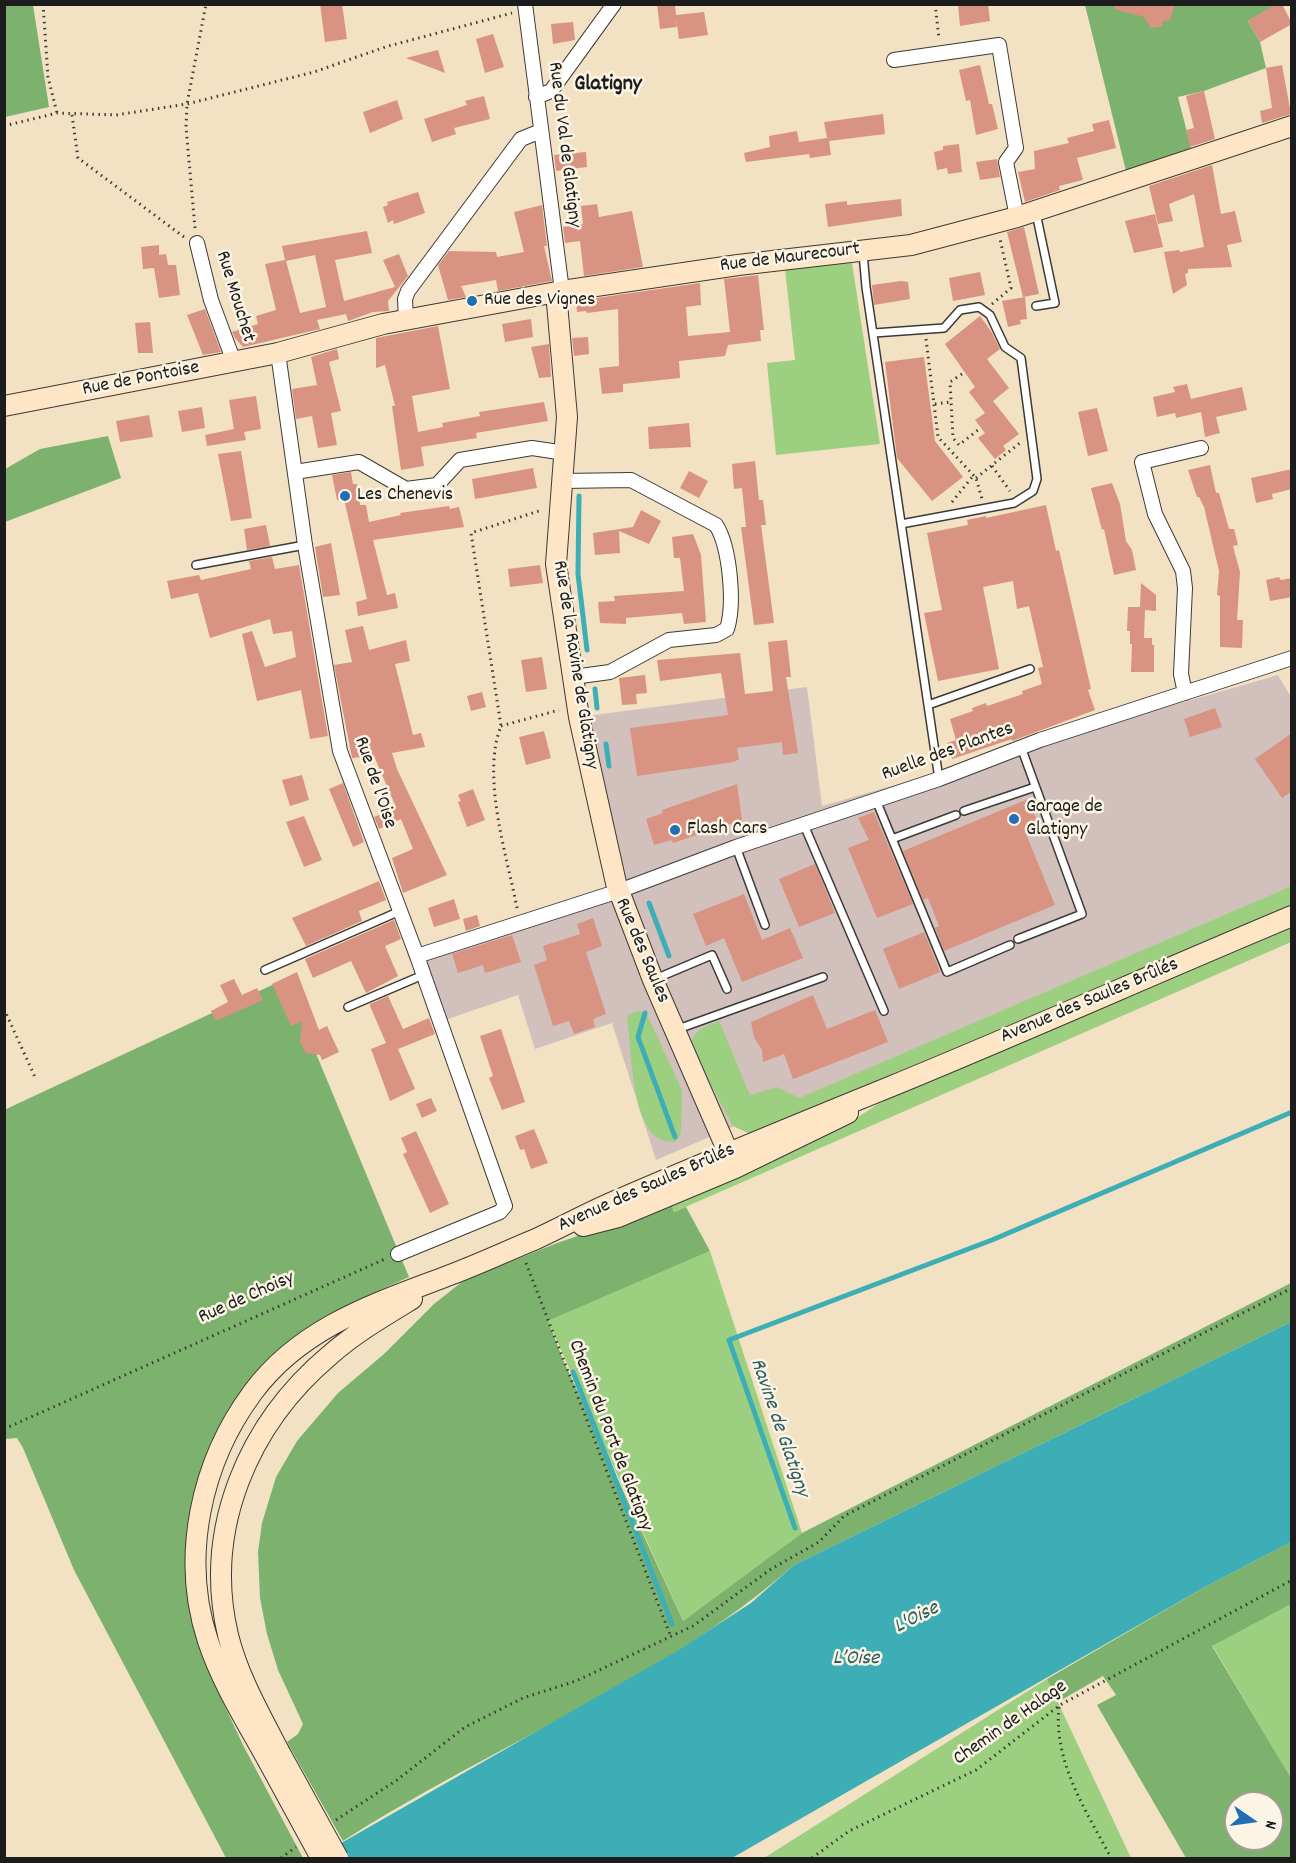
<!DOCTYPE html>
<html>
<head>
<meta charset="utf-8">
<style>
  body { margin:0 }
  #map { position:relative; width:1296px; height:1863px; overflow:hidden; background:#f2e2c3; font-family:Dekko,sans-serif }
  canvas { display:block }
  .frame { position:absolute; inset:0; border:6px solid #1c1c1c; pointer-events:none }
  .north { position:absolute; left:1224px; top:1791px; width:60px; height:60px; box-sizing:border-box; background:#fcf5e5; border:2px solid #a29e95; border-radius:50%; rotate:103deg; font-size:16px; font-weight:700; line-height:24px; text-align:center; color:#1c1c1c }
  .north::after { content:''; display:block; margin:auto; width:21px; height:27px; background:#1f6fb2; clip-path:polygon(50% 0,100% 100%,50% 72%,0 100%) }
</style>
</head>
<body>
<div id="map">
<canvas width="1296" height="1863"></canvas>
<div class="frame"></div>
<div class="north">N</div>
</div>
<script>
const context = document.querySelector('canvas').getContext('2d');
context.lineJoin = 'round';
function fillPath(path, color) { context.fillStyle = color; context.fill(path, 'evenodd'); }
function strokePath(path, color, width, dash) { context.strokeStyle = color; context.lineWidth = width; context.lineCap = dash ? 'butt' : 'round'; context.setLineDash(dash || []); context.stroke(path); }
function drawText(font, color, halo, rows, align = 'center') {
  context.font = font + ' Dekko,sans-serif'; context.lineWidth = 5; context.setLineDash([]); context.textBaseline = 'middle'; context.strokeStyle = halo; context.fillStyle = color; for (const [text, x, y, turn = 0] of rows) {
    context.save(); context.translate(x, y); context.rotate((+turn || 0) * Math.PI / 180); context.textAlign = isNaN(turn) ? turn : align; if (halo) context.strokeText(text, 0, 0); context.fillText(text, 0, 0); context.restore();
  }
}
const industrial = new Path2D(`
  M1278,675L1291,697V886L656,1160L612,1023L535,1049L518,995L439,1022L407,954L619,891L579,717L807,687L822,806Z`);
const green = new Path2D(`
  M852,263L880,444L776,455L767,363L795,360L785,269Z
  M1291,886V905L778,1126L750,1134L733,1126L691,1047C693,1030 703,1027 719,1021L750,1095L777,1087L799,1098Z
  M1291,926V942L674,1212L670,1202L852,1121L878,1104L902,1092Z
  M638,1011L645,1013L649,1019L682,1090L681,1130L680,1136L675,1142C629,1146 633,1050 627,1021L628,1015Z
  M710,1251L802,1533L683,1621L548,1321Z
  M1291,1604V1778L1212,1645Z
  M1047,1679L1131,1858H764Z`);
const forest = new Path2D(`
  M4,5H33L49,107L5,117Z
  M1085,5H1276L1248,21L1260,42L1266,68L1204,91L1178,97L1191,148L1126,171Z
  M108,436L121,478L5,522V469L40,449Z
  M285,979L409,1277L358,1300L305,1331L275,1354L251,1378L214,1438L195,1625L209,1672L243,1745L303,1858H226L74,1570L23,1448L17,1438L5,1439L4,1110Z
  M671,1204L674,1212L686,1207L710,1251L548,1321L564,1362L683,1621L802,1533L1291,1283V1322L794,1565C661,1682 491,1746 343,1841L287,1742L298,1734L303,1724L278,1670L267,1634L260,1598L258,1552L262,1523L276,1477L297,1441L338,1393L384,1354L434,1304L463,1281L557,1243Z
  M1291,1542V1604L1212,1646L1291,1778V1858H1186L1097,1705L1116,1695L1103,1676L1058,1702L1047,1679L1205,1587ZM1236,1803H1272V1839H1236Z`);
const water = new Path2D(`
  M1291,1322V1542L1205,1587L732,1858H315L677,1651L751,1603L794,1565Z`);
const stream = new Path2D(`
  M579,496L578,574L587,650
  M595,689L597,708
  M606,744L609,766
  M649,903L669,956
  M645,1013L638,1037L675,1137
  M573,1372L672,1624
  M795,1528L729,1340L992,1240L1292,1112`);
const building = new Path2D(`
  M320,4H342L347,39L325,42Z
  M657,4H675L676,15L704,12L708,35L679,39L676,17L677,27L660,29Z
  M958,4H988L990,21L960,26Z
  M1115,4H1175L1170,20L1162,22L1163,26L1151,28L1144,17L1114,9Z
  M1276,4H1282L1292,24L1260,42L1248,21Z
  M573,22L575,40L553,44L551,24Z
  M493,34L504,67L485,73L476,39Z
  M438,50L445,73L406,58Z
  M980,65L989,104H992L998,129L976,135L970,100L966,101L959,70Z
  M1282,65L1291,114L1262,123L1260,111L1272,108L1266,68Z
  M1204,91L1215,139L1190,147L1186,130L1194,128L1186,96Z
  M484,96L490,119L454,128L456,134L432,142L424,119L467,105L465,101Z
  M397,100L403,119L370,133L363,112Z
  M883,114L885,134L829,141L831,155L810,158L809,154L746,162L744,153L770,147L769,136L797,131L799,142L827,138L824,122Z
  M1109,120L1116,148L1077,158L1083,180L1059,186L1060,190L1025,202L1018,172L1035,169L1034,151L1069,143L1067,138L1094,131L1092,124Z
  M959,144L962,172L948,174L947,168L937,170L934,152L943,150V146Z
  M586,152L587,167L556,171L554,155Z
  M997,159L1000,177L980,180L976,162Z
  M1212,165L1221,214L1235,211L1242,242L1227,245L1232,267L1188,269V273L1185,274L1187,285L1173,294L1164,252L1179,250L1180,252L1204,247L1194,194L1169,204L1173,221L1158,224L1149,186Z
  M418,192L425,213L394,224L393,220L388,223L383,207L388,205L387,202Z
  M901,199L902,216L828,227L825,204L847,201V205Z
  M597,204L599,217L632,211L643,267L584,276L580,241L565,243L563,227L583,224L581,206Z
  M542,205L547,246H544L552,281L498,291L496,280L461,286L466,297L448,300L438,265L449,251L496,252L497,257L524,252L514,212Z
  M1155,214L1163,247L1134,253L1125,221Z
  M1024,227L1039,294L1023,297L1007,232Z
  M367,231L372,253L335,260L344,301L395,287L383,260L399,254L408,276L388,301L389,311L373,312L348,321L346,314L317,320L320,329L243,347L235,338L232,332L258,324L256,316L276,310L265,264L285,260L282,246ZM315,255L326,307L300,313L286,261Z
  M159,245V255L166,254L168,265H176L180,295L159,298L154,268L143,269L141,247Z
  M980,272L985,295L953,301L949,278Z
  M758,275L764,330H760L761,341L728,345L725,356L679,361L680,378L623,384V392L602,394L599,368L619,366L618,309L587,313L586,311L577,312L576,301L700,283L701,305L686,307L688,336L730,332L724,279Z
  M901,281L908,282L910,299L874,305L872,285Z
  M1025,297L1027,319L1020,320L1021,324L1008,327L1002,301Z
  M205,309L221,352L203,355L187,315Z
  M980,316L991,331L1000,349L987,359L1009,388L993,401L1019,434L1003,446L1006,450L995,459L978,438L985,433L975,420L985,413L969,392L975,387L945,344Z
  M531,319L533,337L505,342L502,324Z
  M150,322L153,353H138L135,323Z
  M438,326L450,389L412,396L418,432L443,427L442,423L480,416L479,412L544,402L548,421L476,433L477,438L421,447L424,466L401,470L392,406H395L385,365L376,368V338Z
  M588,337L589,354L574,356L572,338Z
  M549,344L551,377L539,378L531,347Z
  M337,349L339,359L329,362L341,411L331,413L337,445L318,448L312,416L296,419L292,389L317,385L311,357Z
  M924,357L935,441L963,477L932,501L897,458L885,362Z
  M1187,384L1191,399L1242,387L1247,410L1216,417L1220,433L1205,437L1201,412L1176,418L1175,413L1157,417L1153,397L1175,392L1173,387Z
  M256,396L261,429L244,432L246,440L207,446L205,435L234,429L229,400Z
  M202,407L205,428L182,432L178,411Z
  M1097,408L1108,451L1088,456L1078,412Z
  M149,415L153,437L120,442L116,421Z
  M689,423L691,447L649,449L648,427Z
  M241,451L252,518L231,521L218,454Z
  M755,461L759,500H763L766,525H761L774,623L754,625L741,527H746L742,488L734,489L732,464Z
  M1210,465L1216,493H1219L1229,529H1234L1238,545L1233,546L1240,572L1237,620H1243L1242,648L1220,647V596L1217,595L1219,571L1204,507L1199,497H1197L1188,470Z
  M533,468L537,488L475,499L472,479Z
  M1292,469V489L1272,494L1273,499L1256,503L1251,478Z
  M689,471L708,481L699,498L680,488Z
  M351,472L353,484H357L360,505H366L369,522L401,515L400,513L449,506L450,509L459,507L464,527L373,540L387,595L395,593L398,608L358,616L356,602L367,599L344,499L337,500L332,475Z
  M1112,483L1120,504L1126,541L1132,550L1136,570L1114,575L1104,529L1102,530L1091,488Z
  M1046,505L1056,551L1059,550L1091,689L1088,690L1095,710L1012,741V739L952,759L947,743L956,740L950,719L973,711L972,708L986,703L987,706L1023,694L1022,691L1042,684L1038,668L1043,667L1029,606L1017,609L1013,581L983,587L999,669L938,681L924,613L942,610L927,533L968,525L967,520L986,516V518Z
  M641,510L661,521L649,544L619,531L620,553L595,555L593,533L633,527Z
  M266,525L270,546L247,550L244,529Z
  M693,534L701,555L706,622L684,624L682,613L626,618V624L600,623L598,602L615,601L614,596L684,591L680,558H674L672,537Z
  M331,543L340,595L323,597L315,547Z
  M272,557L275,569L299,565L328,736L310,739L301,690L257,701L242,634L252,631L265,667L296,657L292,631L273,634L270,619L210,638L198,593L171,599L167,581L199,575L201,580L251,569L249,561Z
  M540,565L543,583L510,587L508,569Z
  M1279,577L1281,580L1292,578V597L1270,601L1266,580Z
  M1141,583L1156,595V611L1145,610L1144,638H1152V645H1154V672H1131L1132,644H1130V631H1127L1128,607H1140Z
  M363,626L369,650L406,640L410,661L395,664L413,735L421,733L425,747L392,753L397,769L447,875L403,893L392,858L413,849L401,819L379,829L374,817L396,807L374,756L352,758L334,665L352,662L345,630Z
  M787,640L791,677H786L798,753L783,755L782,742L737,748L739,759L734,762L637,776L630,728L728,715L721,673L660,681L657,660L740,653L745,694L773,691L768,642Z
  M542,657L547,689L526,692L521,660Z
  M645,675L647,693L636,694L637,704L622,705L619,678Z
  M482,692L486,707L471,711L467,696Z
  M1215,708L1222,727L1190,737L1184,719Z
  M544,731L551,758L526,765L519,737Z
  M1292,733V791L1282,798L1255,759Z
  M302,775L309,800L290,806L282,780Z
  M343,783L364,842L353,847L329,789Z
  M737,784L742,820L673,843L672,840L654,845L646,819L663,813L662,810Z
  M473,789L485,820L467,827L458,802L461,801L458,795Z
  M1028,799L1040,828L1026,834L1055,905L944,951L935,928L939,926L928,898L923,900L903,851Z
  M874,812L913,904L877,918L848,848L869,840L858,818Z
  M304,816L322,860L304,867L286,822Z
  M815,864L835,913L799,927L779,879Z
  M379,881L386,900L359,911L362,921L306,946L292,918Z
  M744,894L762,940L790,928L803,958L742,982L724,938L706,946L693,914Z
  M454,899L460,919L434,927L428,908Z
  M477,915L480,926L466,931L463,919Z
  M593,918L602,946L586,952L606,1014L593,1019L595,1027L574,1034L569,1021L553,1026L534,965L547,960L543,946L580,934L577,924Z
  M394,920L401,939L385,946L398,976L366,993L351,961L313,978L305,959Z
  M924,932L940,972L899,989L883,949Z
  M512,935L521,962L485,973L483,965L458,973L452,954Z
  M297,972L319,1030L327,1026L339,1052L322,1060L320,1055L306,1053L300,1042L302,1021L291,1026L272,984Z
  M234,979L242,995L257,988L263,1000L216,1021L211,1011L228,1002L220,985Z
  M813,995L827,1029L875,1010L888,1042L793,1079L784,1054L763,1062L762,1050L754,1037L751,1022Z
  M388,996L403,1029L429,1018L435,1034L398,1049L415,1089L390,1101L371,1049L386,1043L370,1006V1004Z
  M501,1029L525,1102L502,1110L489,1078L493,1076L480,1036Z
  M431,1098L437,1111L422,1118L416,1104Z
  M534,1129L548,1163L531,1169L524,1149L520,1150L515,1136Z
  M416,1131L449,1204L430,1213L403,1154L407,1152L401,1138Z`);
const path = new Path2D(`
  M43,4L48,77L57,113
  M935,4L939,38
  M72,115L78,158L184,237
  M4,126L57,113L116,115L187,104L314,72L385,47L512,13
  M195,228L186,127L187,104L206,4
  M992,304L1011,288L1000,239
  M926,339L938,437L976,478L982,499
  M962,374L950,382L953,438L959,445L978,430
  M935,404L951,402
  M992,466L1010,491
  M976,478L1021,442
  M952,502L973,476
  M501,726L559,710
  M517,908C507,856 481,776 501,726L471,533L542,510
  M4,1009L35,1077
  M526,1263L671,1637
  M4,1429L385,1259
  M1059,1707C1053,1762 1087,1812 1111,1858
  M336,1820L397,1780L465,1727L523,1698L576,1681L693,1626L771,1569L819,1542L844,1516L1292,1288
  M281,1858L296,1847
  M812,1858L849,1831L976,1770L1060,1705L1292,1580`);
const lane = new Path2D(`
  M1036,213L1055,303L1036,306
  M863,253L866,287L939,779
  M874,333L944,328L960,310L979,307L990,315L1005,347L1021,358L1037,479L1033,491L1014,503L901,524
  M196,565L305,545
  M928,705L1030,669
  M876,800L947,972L1010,945
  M964,811L1035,787
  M804,825L884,1011
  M892,839L956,815
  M736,847L765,925
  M1018,939L1082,914L1021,747
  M265,970L400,911
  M655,979L712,955L727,989
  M348,1007L423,975
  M678,1029L823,977`);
const street = new Path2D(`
  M525,4L562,291
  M894,60L999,45L1016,148L1006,162L1017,217
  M536,97L551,91L614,4
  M197,243L211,300L234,362
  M406,320L405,299L408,291L521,139L541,131
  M278,353L305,545L340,751L417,956L505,1206L500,1212L398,1254
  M295,472L359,462L406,489L437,485L460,460L532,448L565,453
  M561,481L631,480L716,525C730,547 735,604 727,629L716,635L669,640L610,672L573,677
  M1185,693L1181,674L1185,588L1183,571L1155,514L1142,462L1201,448
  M417,956L619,891L736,847L939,779L1040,740L1292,658`);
const secondary = new Path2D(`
  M556,292L567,417L556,564L579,717L616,883L653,980L735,1168
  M4,406L278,353L383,324L562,291L738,265L911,245L1017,217L1292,126
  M583,1226L618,1217L735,1168L848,1113
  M279,1751C260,1714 238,1676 228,1635C203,1529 248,1424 330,1355C355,1333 384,1316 412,1299
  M267,1759C246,1721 222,1683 208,1641C180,1557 201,1462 253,1392C302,1326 377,1303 450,1275C479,1264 507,1251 536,1239C564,1226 591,1211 620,1199C710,1160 801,1123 892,1086C1026,1031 1158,972 1292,916`);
const secondaryBridge = new Path2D(`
  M279,1751L338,1858
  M267,1759L321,1858`);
const markers = [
  [472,301,6,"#1f6fb2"],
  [345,496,6,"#1f6fb2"],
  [1014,819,6,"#1f6fb2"],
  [675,830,6,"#1f6fb2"]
];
const streetNames = [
  ["Rue du Val de Glatigny",563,145,83],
  ["Rue de Maurecourt",790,259,-7],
  ["Rue Mouchet",234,297,73],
  ["Rue de Pontoise",141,380,-11],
  ["Rue de la Ravine de Glatigny",574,665,81],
  ["Ruelle des Plantes",948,753,-20],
  ["Rue de l'Oise",374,783,71],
  ["Rue des Saules",641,951,67],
  ["Avenue des Saules Brûlés",1090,1002,-23],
  ["Avenue des Saules Brûlés",647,1189,-24],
  ["Rue de Choisy",247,1299,-24],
  ["Chemin du Port de Glatigny",609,1436,69],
  ["Chemin de Halage",1011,1724,-35]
];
const poiNames = [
  ["Rue des Vignes",484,301],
  ["Les Chenevis",357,496],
  ["Garage de",1026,808],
  ["Glatigny",1026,831],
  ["Flash Cars",687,830]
];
const waterNames = [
  ["Ravine de Glatigny",778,1428,71],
  ["L'Oise",917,1619,-27],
  ["L’Oise",856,1660]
];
const quarterNames = [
  ["Glatigny",608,86]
];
fillPath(industrial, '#d1c0bc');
fillPath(green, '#9ccf7f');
fillPath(forest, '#7db26e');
fillPath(water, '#3daeb5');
strokePath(stream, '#3daeb5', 5);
fillPath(building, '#d99382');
strokePath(lane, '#3c3a35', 10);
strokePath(street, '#3c3a35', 16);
strokePath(secondary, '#3c3a35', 22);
strokePath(path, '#3c3a35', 3, [1.5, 4.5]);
strokePath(lane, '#fff', 7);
strokePath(street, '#fff', 14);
strokePath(secondary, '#fde5c5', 20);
strokePath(secondaryBridge, '#3c3a35', 22, []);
strokePath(secondaryBridge, '#fde5c5', 20);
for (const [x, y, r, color] of markers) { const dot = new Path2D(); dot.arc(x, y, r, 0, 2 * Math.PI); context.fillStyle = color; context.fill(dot); strokePath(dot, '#fcf5e5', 2); }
drawText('20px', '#1c1c1c', '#fcf5e5', streetNames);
drawText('20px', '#1c1c1c', '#fcf5e5', poiNames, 'left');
drawText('italic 21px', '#2b5e61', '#fcf5e5', waterNames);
drawText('bold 22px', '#1c1c1c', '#fcf5e5', quarterNames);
</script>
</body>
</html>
